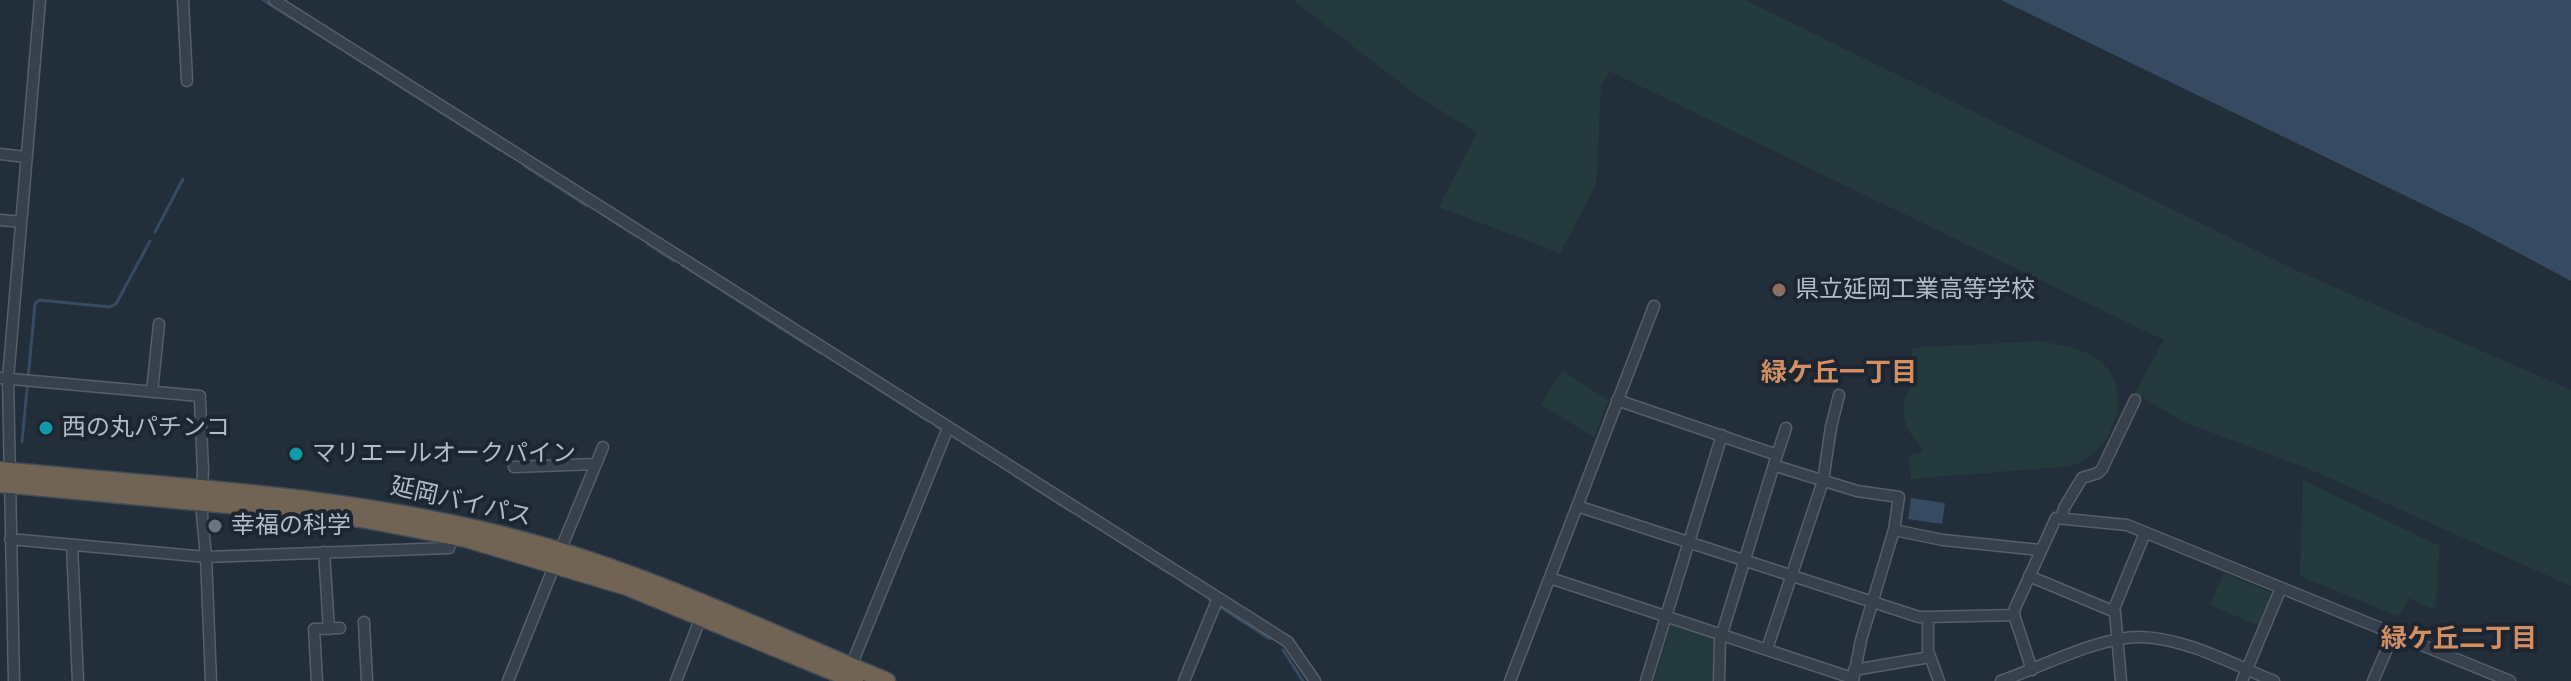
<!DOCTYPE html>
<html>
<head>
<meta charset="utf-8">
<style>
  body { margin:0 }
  canvas { display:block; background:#232e3b }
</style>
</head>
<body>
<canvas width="2571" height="681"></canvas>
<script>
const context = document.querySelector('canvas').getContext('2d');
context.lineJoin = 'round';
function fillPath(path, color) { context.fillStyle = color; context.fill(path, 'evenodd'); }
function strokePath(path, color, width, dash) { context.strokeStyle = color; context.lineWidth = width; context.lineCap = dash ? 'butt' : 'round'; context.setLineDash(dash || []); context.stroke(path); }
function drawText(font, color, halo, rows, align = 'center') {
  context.font = font + ' Raleway,"Noto Sans JP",sans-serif'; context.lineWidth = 8; context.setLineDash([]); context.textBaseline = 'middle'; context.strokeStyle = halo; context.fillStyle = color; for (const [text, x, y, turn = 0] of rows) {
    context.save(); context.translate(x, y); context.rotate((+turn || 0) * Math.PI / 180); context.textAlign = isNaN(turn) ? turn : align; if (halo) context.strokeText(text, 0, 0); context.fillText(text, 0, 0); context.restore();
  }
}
const green = new Path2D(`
  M1293,0H1745L2302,273L2571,390V586L2314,471L2184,422L2135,393L2164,340L1609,71L1601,87L1596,185L1560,253L1439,207L1477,133L1415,94Z
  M2039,341C2060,345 2087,348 2103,364C2136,396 2110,455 2071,466L1911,479L1909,455L1924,452L1908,430L1904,417V401L1915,379L1911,348Z
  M1562,371L1608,400L1594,438L1541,404Z
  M2303,480L2439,546L2436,606L2432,609L2409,598L2398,616L2300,576Z
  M2224,573L2274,594L2260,626L2210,605Z
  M1672,622L1714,635L1713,681H1654Z`);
const water = new Path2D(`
  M2001,0H2571V281L2472,228Z
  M1911,498L1945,503L1942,524L1908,519Z`);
const stream = new Path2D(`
  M263,0L340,48
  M346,52L500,150
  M505,153L512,157
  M525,166L587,206
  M599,212L636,236
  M155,232L183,179
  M648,244L674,261
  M682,265L809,346
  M813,348L821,353
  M830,358L928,421
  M937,427L941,429
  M951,435L957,439
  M22,442L35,304L39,300L110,307L116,304L150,241
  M963,443L965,444
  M1014,475L1072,512
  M1083,519L1091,523
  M1105,532L1169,573
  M1185,583L1194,589
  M1209,599L1211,601
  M1217,605L1270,639
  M1283,650L1303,681`);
const minor = new Path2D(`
  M183,0L187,81
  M274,0L1288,642L1315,681
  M0,154L26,157
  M0,220L21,222
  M0,378L200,396
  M152,392L159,324
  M1617,400L1777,455L1720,640L1719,681
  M200,401L203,471L201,504L206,557L211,681
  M1777,455L1786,428
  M1776,466L1857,491L1899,497L1894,530L1861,640L1853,681
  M514,467L596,464
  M1577,506L1919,617H1928V651L1939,681
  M2061,518L2064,508L2082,478L2098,473L2102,469L2135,400
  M1894,530L1943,540L2040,550
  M10,539L206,557L449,548L452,534
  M72,545L78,681
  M560,551L603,447
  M324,552L329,629
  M2029,576L2115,612L2121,681
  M1550,578L1852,678
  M2113,611L2145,533
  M1928,617L2014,615
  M364,622L367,681
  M1767,649L1823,481L1831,427L1839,395
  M1854,670L1930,657
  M2032,670L2014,615L2015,608L2056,518L2127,525L2510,681
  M849,671L948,428
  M14,681L8,379L40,0
  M317,681L314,629L340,628
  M508,681L555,564
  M676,681L701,617
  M1184,681L1218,598
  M1510,681L1654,306
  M1646,681L1722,435
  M2001,681C2041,667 2098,637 2140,637C2186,638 2232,664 2274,681
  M2242,681L2281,588
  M2373,681L2393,635`);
const highway = new Path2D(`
  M0,470C172,487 347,494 515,538C643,571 764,630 887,681
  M0,484L283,510L361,519L466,539L627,587L855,681`);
const markers = [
  [1779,290,8,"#8d6e63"],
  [46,428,8,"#0f9aa8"],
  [296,454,8,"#0f9aa8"],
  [215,526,8,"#6b7280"]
];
const poiNames = [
  ["県立延岡工業高等学校",1795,290],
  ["西の丸パチンコ",62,428],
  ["マリエールオークパイン",312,454],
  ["幸福の科学",231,526]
];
const streetNames = [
  ["延岡バイパス",461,502,13]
];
const neighbourhoodNames = [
  ["緑ケ丘一丁目",1839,373],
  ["緑ケ丘二丁目",2459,639]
];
fillPath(green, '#253a3c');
fillPath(water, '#364b62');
strokePath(stream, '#364b62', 3);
strokePath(minor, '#555e69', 13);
strokePath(highway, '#424b56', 19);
strokePath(minor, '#37404b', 10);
strokePath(highway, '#716454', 16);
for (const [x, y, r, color] of markers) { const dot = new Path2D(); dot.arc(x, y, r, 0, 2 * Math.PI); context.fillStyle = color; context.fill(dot); strokePath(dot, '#1c2530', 3); }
drawText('24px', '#b2bbc7', '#1c2530', poiNames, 'left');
drawText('24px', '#b2bbc7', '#1c2530', streetNames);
drawText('bold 26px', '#d38e61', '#1c2530', neighbourhoodNames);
</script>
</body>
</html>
